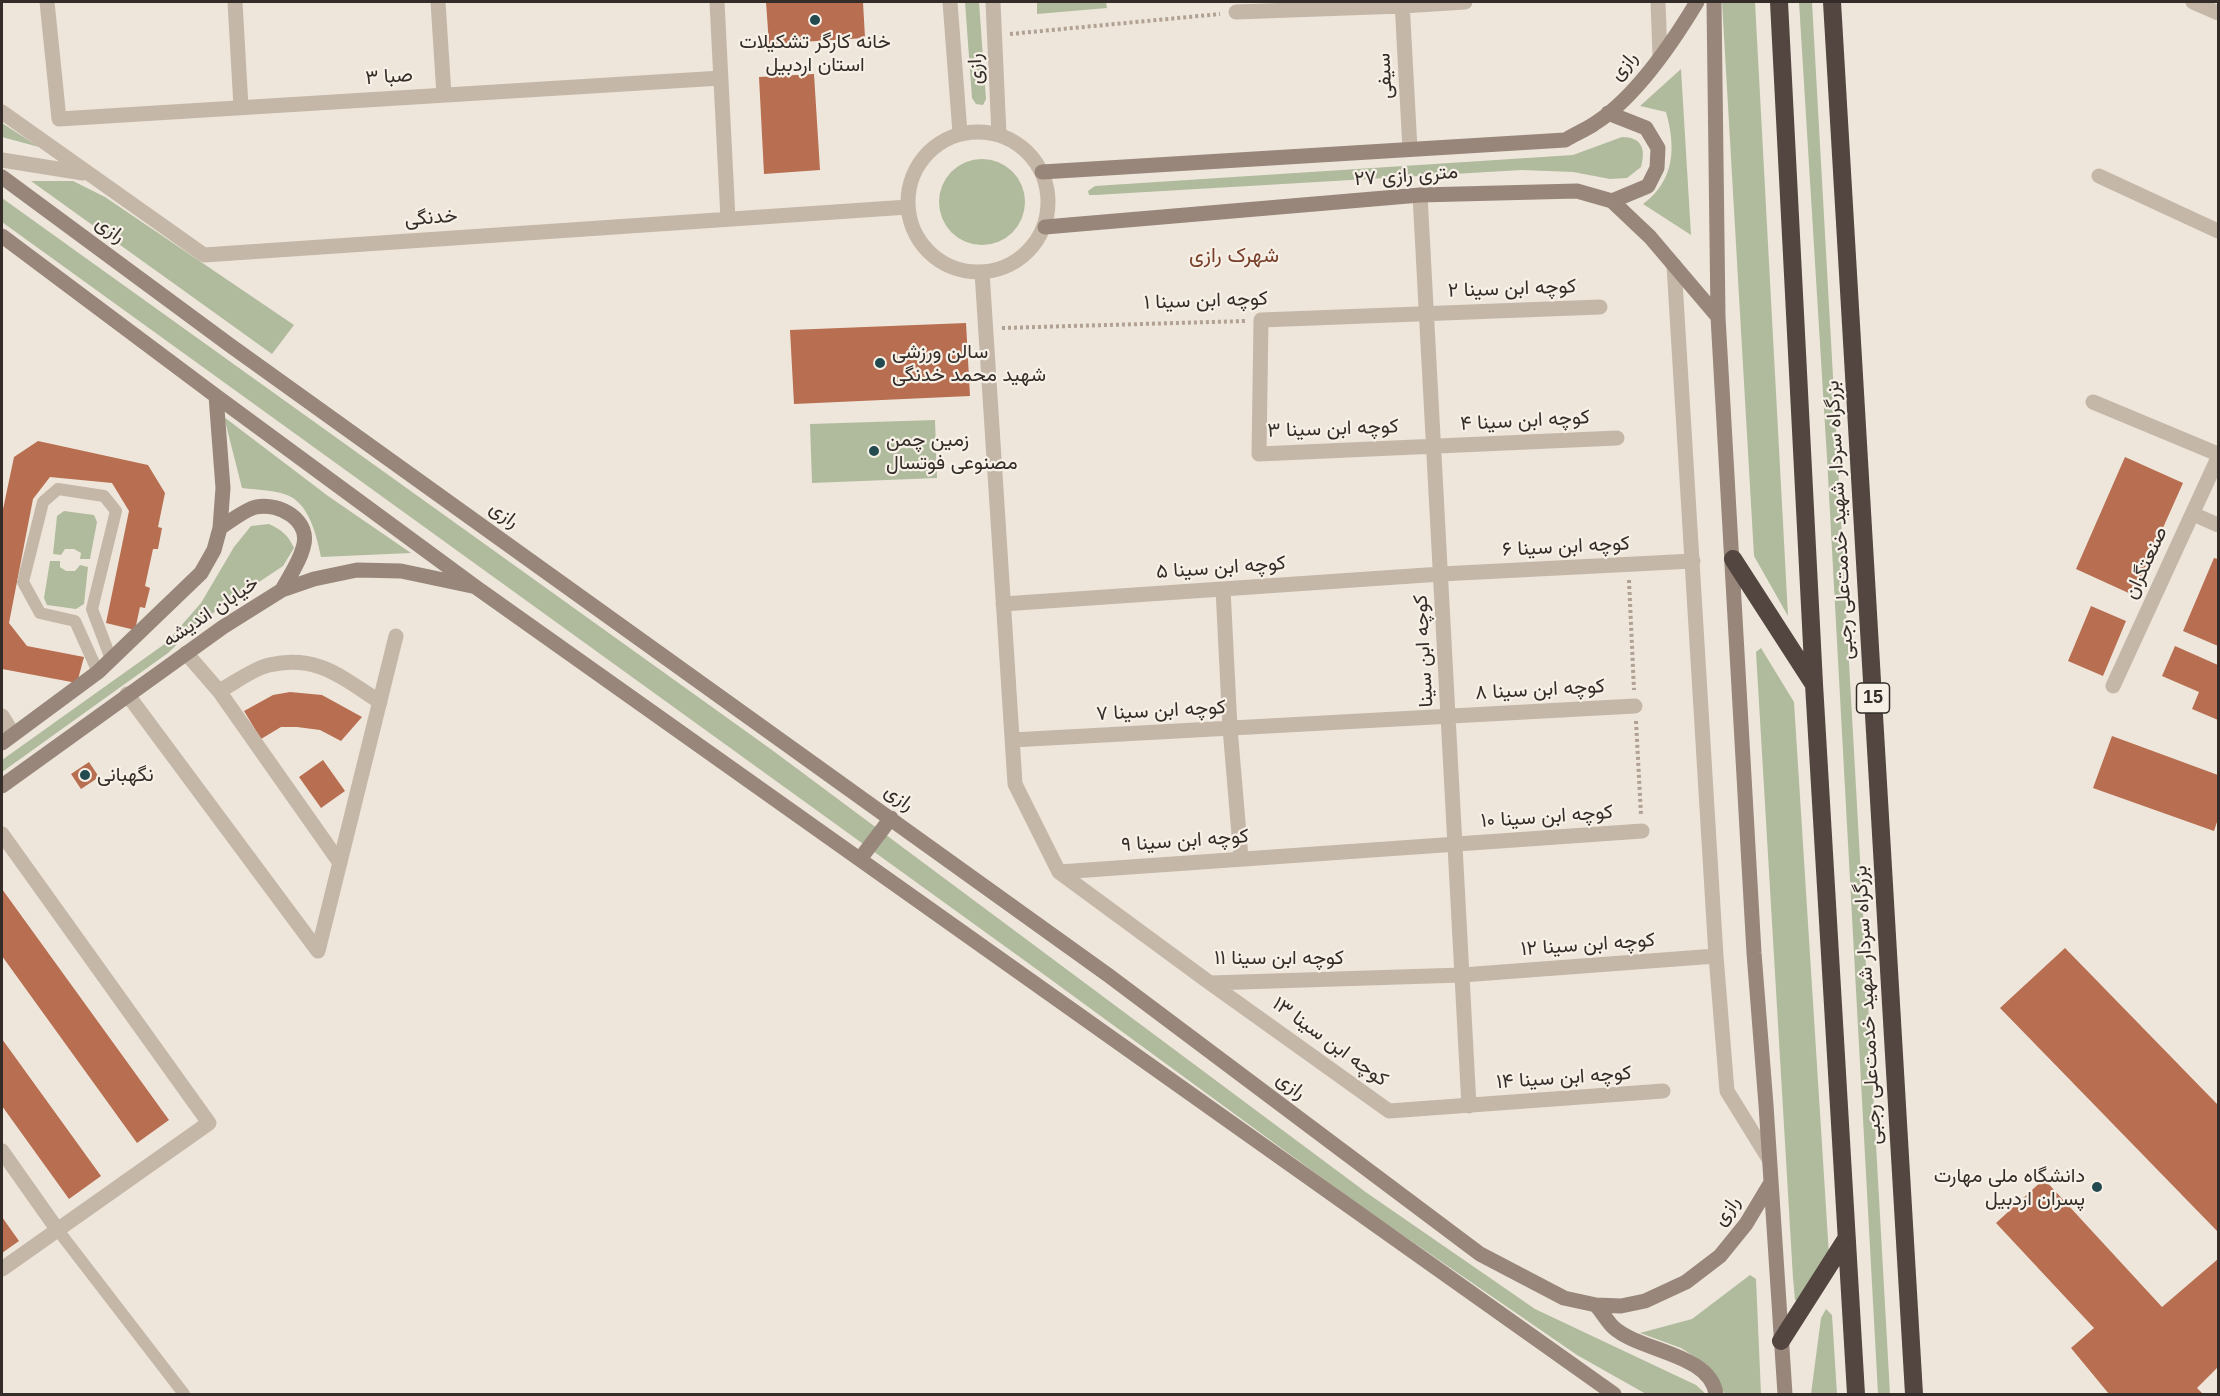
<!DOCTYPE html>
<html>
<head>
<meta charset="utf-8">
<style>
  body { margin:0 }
  #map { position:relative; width:2220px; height:1396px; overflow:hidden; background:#eee6db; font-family:Helvetica,sans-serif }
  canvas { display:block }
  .frame { position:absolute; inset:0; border:3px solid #332c28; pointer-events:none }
</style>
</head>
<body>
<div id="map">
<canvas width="2220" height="1396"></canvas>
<div class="frame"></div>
</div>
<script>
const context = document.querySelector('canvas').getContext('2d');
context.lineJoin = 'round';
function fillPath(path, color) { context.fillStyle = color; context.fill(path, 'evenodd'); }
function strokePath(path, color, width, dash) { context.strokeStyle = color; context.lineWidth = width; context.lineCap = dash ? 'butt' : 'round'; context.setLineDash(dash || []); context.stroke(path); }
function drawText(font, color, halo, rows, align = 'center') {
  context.font = font + ' Helvetica,Vazirmatn,sans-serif'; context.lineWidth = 4.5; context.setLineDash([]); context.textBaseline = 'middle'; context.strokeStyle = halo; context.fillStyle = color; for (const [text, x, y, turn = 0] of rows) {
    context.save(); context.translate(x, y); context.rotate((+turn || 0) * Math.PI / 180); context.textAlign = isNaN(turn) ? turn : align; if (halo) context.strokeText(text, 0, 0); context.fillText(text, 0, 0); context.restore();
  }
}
const green = new Path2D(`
  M965,2H979L986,99L983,105L976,104L972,98Z
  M1037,2H1106L1107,8L1037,14Z
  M1722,2H1755L1788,616L1754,556Z
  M1799,2H1812L1890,1394H1878L1827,458Z
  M1681,69L1691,235L1643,204C1675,180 1676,148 1666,112L1640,106Z
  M2,123L39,147L2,137Z
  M1622,137C1642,137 1646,149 1641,167L1627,178L1610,179L1573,172L1522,170L1095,195H1089L1088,191L1095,186L1573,155Z
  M939 202a43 43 0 1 1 86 0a43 43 0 1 1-86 0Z
  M31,181H73L105,197L294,325L272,354Z
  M2,198L772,750L1367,1193L1535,1309L1696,1385L1706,1394H1646L1577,1355L1359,1205L1046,976L2,222Z
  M224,417L328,496L411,553L321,557C317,538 311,510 293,498C280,490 258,490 242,488Z
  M935,420L937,478L812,483L810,424Z
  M64,511L94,515L97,522L90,559H80L81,553L74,549H65L61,555L53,554L57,516Z
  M269,524C282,530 288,535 294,548L283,566L220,608L197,625L168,653L2,772V760L166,643L201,603L234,547L251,526Z
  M50,561H60V567L66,571H75L80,565L88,567L84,604L76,609L47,605L44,598Z
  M1761,648L1794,702L1829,1255L1799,1301L1795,1300L1793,1278L1756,652Z
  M1750,1275L1756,1279L1761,1394H1725L1706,1364L1681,1348L1640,1333L1692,1319Z
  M1826,1309L1832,1315L1837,1394H1811L1821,1318Z`);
const building = new Path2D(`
  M766,2H863L865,38L769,44Z
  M814,74L820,170L764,174L759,77Z
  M966,323L970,396L794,404L790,330Z
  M38,441L148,465L165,493L158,527L162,528L158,549H153L145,586L150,588L145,608L140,607L135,630L106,623L129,511L112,483L50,477L33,499L9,623L27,646L84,657L77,683L2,669V514L14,457Z
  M2125,457L2183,483L2133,595L2076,569Z
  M2214,558L2218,559V646L2183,631Z
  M2091,606L2126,621L2103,676L2068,661Z
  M2175,646L2218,665V720L2192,709L2199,692L2162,676Z
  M290,692L322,695L362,717L341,741L320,730L297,727H281L261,739L244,711L273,695Z
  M2112,736L2218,775V819L2214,831L2093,788Z
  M323,760L345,791L321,808L299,777Z
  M89,762L99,777L81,789L71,774Z
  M2,889L169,1120L137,1143L2,956Z
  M2065,948L2218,1105V1232L2000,1008Z
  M2,1039L101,1176L69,1199L2,1106Z
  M2044,1179L2162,1307L2218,1259V1367L2197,1388L2203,1394H2109L2071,1348L2094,1328L1996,1223Z
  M2,1217L19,1241L2,1253Z`);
const path = new Path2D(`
  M1010,34L1220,14
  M1002,328L1246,321
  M1629,580L1634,690
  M1636,721L1641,815`);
const lane = new Path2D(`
  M98,672L75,621L40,613L23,582L43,502L58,489L104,496L116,511L92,609L111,659
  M57,1229L184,1394`);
const street = new Path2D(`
  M47,2L59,119L721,78
  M235,2L241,107
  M438,2L444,95
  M717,2L728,219
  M950,2L960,133
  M993,2L999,135
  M1402,2L1410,149
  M1658,2L1660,55
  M2193,2L2218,13
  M1236,12L1402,6L1465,2
  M2,112L204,255L908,207
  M908 202a70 70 0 1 1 140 0a70 70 0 1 1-140 0Z
  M2,160L83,173
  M2099,176L2218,231
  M1420,195L1469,1106
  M1674,265L1716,956L1727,1091L1769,1159
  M982,272L1015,784L1059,872L1642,831
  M1600,307L1261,320L1259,454L1617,438
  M2093,402L2218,454
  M2193,514L2218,525
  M1223,589L1230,728L1241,858
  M1003,604L1441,574L1693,561
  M186,653L219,691L340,863
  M2113,686L2218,458
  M219,691C233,684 254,668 269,665C317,654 341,677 380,702
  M127,694L318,951
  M2,716L13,734
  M1012,740L1635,706
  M2,834L209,1123L2,1269
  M1059,872L1210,983L1462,975L1716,956
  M318,951L396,636
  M1210,983L1389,1111L1663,1091
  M2,1151L57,1229`);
const secondary = new Path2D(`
  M1714,2L1718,317L1754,953L1766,1105L1785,1394
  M1608,113L1646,128L1658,148L1657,168L1648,186L1612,201
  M1042,172L1565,140C1575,134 1585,130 1594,124C1634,99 1673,42 1697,2
  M2,177L231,346L1108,975L1480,1254L1564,1298L1596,1305L1621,1306L1645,1301L1686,1282L1720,1256L1746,1224L1770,1184
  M1045,227L1420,195L1577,191L1612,201L1650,237L1718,317
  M2,236L216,396L477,588L1614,1394
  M220,528C229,522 246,509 256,507C280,502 312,521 303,548C299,563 289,577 282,590
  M2,743L98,672L201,573L214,550L220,528L223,488L216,396
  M2,786L223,627L282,590L314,579L357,570L401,571L472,586
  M860,859L891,818
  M1596,1305C1602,1312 1607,1321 1613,1327C1640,1352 1710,1353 1716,1394`);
const highway = new Path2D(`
  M1779,2L1814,684L1856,1394
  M1832,2L1914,1394
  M1733,559L1813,683
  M1781,1341L1846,1239`);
const markers = [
  [815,20,6,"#224a4f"],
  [880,363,6,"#224a4f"],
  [874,451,6,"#224a4f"],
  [85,775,6,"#224a4f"],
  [2097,1187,6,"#224a4f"]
];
const shields = [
  [1873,698,33]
];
const shieldNames = [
  ["15",1873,698]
];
const poiNames = [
  ["خانه کارگر تشکیلات",815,42,"center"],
  ["استان اردبیل",815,65,"center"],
  ["سالن ورزشی",892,352],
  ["شهید محمد خدنگی",892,375],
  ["زمین چمن",886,440],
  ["مصنوعی فوتسال",886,463],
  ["نگهبانی",97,775],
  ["دانشگاه ملی مهارت",2085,1176,"right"],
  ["پسران اردبیل",2085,1199,"right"]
];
const streetNames = [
  ["رازی",1624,66,-50],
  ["رازی",976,69,-92],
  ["سیفی",1385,76,-93],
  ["صبا ۳",389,77,-4],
  ["۲۷ متری رازی",1406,176,-4],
  ["خدنگی",431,218,-4],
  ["رازی",110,230,36],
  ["کوچه ابن سینا ۲",1512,289,-2],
  ["کوچه ابن سینا ۱",1206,301,-2],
  ["کوچه ابن سینا ۴",1525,421,-3],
  ["کوچه ابن سینا ۳",1333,429,-2],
  ["رازی",504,515,36],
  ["بزرگراه سردار شهید خدمت‌علی رجبی",1840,520,-93],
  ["کوچه ابن سینا ۶",1566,547,-3],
  ["صنعتگران",2146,563,-65],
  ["کوچه ابن سینا ۵",1221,568,-4],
  ["خیابان اندیشه",211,612,-34],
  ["کوچه ابن سینا",1424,651,-93],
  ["کوچه ابن سینا ۸",1540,690,-3],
  ["کوچه ابن سینا ۷",1161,711,-3],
  ["رازی",899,798,36],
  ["کوچه ابن سینا ۱۰",1547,817,-4],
  ["کوچه ابن سینا ۹",1185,841,-4],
  ["کوچه ابن سینا ۱۲",1588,945,-4],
  ["کوچه ابن سینا ۱۱",1279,958],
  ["بزرگراه سردار شهید خدمت‌علی رجبی",1868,1005,-93],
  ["کوچه ابن سینا ۱۳",1330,1042,36],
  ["کوچه ابن سینا ۱۴",1564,1078,-4],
  ["رازی",1291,1086,37],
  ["رازی",1727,1211,-55]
];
const neighbourhoodNames = [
  ["شهرک رازی",1234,256]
];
fillPath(green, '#b0bb9d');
fillPath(building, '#b86e50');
strokePath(path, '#b0a193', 4, [3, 3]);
strokePath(lane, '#c5b7a8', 12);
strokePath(street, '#c5b7a8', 15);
strokePath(secondary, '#98867a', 15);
strokePath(highway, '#534640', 18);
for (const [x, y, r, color] of markers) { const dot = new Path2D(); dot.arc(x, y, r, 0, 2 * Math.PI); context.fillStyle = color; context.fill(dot); strokePath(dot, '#f7f0e7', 2); }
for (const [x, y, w] of shields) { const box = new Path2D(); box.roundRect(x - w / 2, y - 15, w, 30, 4.5); context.fillStyle = '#f7f0e7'; context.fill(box); strokePath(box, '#332c28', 1.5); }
drawText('bold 18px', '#332c28', null, shieldNames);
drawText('20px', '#332c28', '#f7f0e7', poiNames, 'left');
drawText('20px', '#332c28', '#f7f0e7', streetNames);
drawText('21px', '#78402a', '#f7f0e7', neighbourhoodNames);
</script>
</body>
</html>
